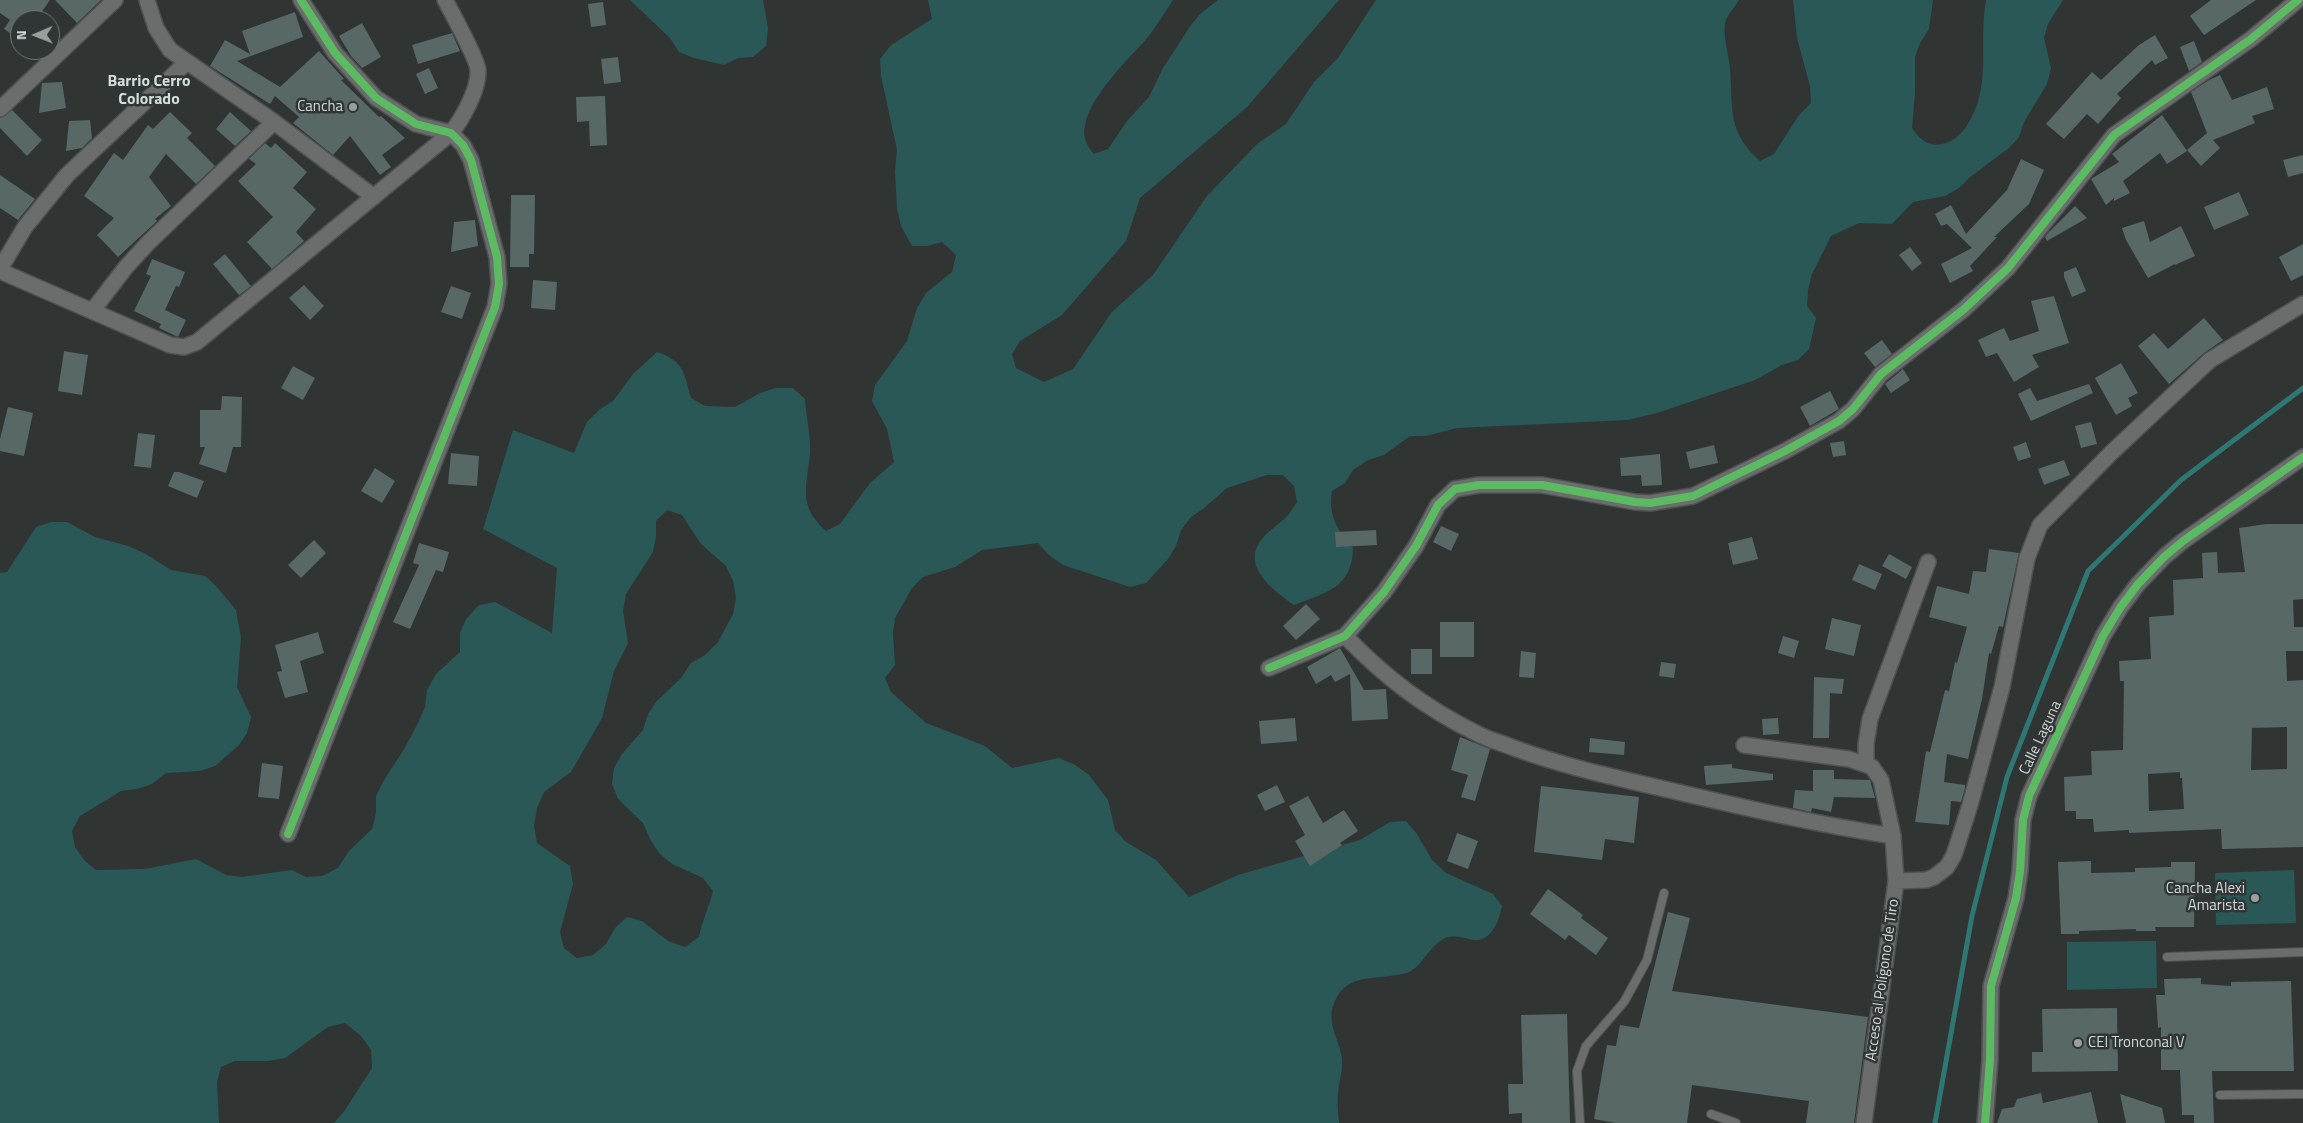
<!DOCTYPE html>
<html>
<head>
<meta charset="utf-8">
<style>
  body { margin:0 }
  #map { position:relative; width:2303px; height:1123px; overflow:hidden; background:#303534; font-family:"Titillium Web",sans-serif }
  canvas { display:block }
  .north { position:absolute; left:10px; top:10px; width:50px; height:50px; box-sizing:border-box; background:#2f3635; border:1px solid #717776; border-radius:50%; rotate:269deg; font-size:14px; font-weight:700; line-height:20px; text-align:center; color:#d3d8d7 }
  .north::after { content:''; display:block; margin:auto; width:18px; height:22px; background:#9a9f9e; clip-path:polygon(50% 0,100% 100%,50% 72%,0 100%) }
</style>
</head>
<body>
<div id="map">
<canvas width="2303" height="1123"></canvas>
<div class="north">N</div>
</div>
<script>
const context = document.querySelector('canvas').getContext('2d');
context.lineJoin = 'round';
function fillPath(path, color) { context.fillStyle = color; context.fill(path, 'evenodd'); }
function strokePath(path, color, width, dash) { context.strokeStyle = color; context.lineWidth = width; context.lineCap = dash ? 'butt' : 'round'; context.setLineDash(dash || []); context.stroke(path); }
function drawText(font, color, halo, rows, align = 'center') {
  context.font = font + ' "Titillium Web",sans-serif'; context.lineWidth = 5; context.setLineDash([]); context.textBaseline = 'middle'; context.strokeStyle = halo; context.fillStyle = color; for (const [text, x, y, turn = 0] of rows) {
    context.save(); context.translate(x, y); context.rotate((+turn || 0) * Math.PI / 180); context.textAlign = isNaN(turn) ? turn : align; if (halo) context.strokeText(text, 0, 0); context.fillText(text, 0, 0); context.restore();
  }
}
const green = new Path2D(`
  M630,0H763L768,28L766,46L753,57L738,58L724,65L694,58L679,52L670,38Z
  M928,0H1173C1163,15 1154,31 1142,44C1124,63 1075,112 1086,141C1087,146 1091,150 1094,154L1108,149L1127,121L1149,97L1163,68L1191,25L1201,13L1218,0H1339L1247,107L1140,198L1126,241L1062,315L1020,341L1012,354L1016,368L1044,382L1073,369L1112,312L1153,275L1207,196L1257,144L1286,124L1314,82L1338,58L1376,0H1739C1735,7 1727,15 1725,23C1723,39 1729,54 1730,69C1733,109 1727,132 1760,161L1774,154L1799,115L1811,103L1810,86L1797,38L1793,0H1933L1929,29L1920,43L1915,57V93L1912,128C1920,139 1927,147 1942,144C1953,142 1960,135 1966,127C1993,87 1978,44 1986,0H2063L2048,24L2044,38L2051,68L2047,84L2024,122L2019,137L2009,148L1970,177L1959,188L1945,196L1913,202L1892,224L1859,223L1831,236L1812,274L1808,290L1807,306L1816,318L1809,349L1798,360L1782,365L1755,380L1657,413L1628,420L1457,428L1426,436H1410L1384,455L1368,460L1353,470L1345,483L1332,491C1328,515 1337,530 1353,548C1352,588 1327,592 1294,605C1273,590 1240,566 1262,539C1268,531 1278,525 1285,518C1290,514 1293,508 1297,502L1294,486L1283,475H1267L1227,488L1203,509L1191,517L1181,530L1176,546L1168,559L1146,583L1130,587L1063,565L1049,555L1038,543L982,550L955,567L923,577L912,588L895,618L893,633L895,665L885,678L891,692L926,723L985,746L1012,768L1059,758L1075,765L1089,775L1108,800L1115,830L1126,842L1156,860L1189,897L1238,875L1360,840L1390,822L1406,821L1417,834L1432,860L1446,873L1493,894L1502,906C1499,920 1492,942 1473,940C1463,938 1453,934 1443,939C1429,947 1423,964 1411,971C1407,974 1400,974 1396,975C1369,980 1344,974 1333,1006C1327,1024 1340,1042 1342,1059C1343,1071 1339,1081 1338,1092C1337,1102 1338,1113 1339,1123H334L345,1110L372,1068L371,1050L361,1036L345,1023L328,1027L285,1058L268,1061H235L221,1067L217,1082L219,1123H0V573L7,572L36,527L51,522H67L95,537L128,546L144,553L171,570L205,576L216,586L236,610L241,638L237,687L251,717L247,733L239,745L215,766L200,771L166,773L152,784L137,789L121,791L80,816L72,831L75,847L84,860L96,870L145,869L196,859L226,875L242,877L292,870L306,877L322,876L338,868L349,851L372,829L376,813V796L384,780L403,751L418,723L425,707L427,690L436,674L460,652V633L466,619L479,605L495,602L552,633L557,568L483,529L513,430L574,453L587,422L599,410L613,401L633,374L657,352C684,361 684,373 691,398L705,406L735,407L760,393L776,388H793L805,399C806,417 811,436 810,453C807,487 797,505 826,531L840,524L870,483L894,462L887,429L872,401L875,385L907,341L917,308L926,293L952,272L956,255L942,242L927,246H912L901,226L897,208L895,171L897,150L881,76L880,59L891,45L932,19ZM667,510L682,515L701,544L726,566L733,581L736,598L733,614L718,642L705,655L691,663L681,678L657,701L648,714L643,730L622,754L614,768L612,784L618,799L643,823L650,839L659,853L672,864L703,878L713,891C709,907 702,921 699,937L685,947L668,941L642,921L627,917L615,928L606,944L593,955L577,958L564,948L560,932L573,884L570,866L537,843L534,826L537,808L544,792L571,772L602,718L614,671L628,643L623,611L626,594L653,552L656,537V521Z
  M2294,870L2296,923L2216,925L2215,873Z
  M2156,941L2157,988L2067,990V942Z`);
const stream = new Path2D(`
  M1935,1123L1972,916L2007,777L2088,571L2181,480L2303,388`);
const building = new Path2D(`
  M0,0H50L36,20H20V40L4,29L10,20L0,13Z
  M55,0H101L77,23Z
  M2211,0H2256L2204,35L2190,16Z
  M603,2L606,25L591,27L588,4Z
  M295,12L303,37L237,61L280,87L319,51L344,79L341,80L379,117L381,116L405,138L382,155L391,167L380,175L350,136L333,155L293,123L299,117L275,96L270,104L210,66L225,40L250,54L242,31Z
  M362,23L381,57L362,68L351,56L339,36Z
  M452,33L460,51L418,64L412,45Z
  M2155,35L2168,58L2155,65L2152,60L2117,94L2121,98L2098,124L2087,114L2064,139L2046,124L2092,72L2101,80L2139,45Z
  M2194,41L2202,62L2189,71L2180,47Z
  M618,57L621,82L604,84L601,59Z
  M429,68L438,88L425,94L416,74Z
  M2220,75L2232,100L2267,87L2274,109L2252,116L2255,123L2213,140L2220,148L2201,166L2187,150L2207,133L2191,92L2209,80Z
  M62,82L66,108L39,113L42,83Z
  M605,96L607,145L590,146L589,121L577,122L576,97Z
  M12,110L42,140L27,156L0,128V118Z
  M170,112L192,133L187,138L215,166L196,184L166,154L149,177L171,206L155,219L157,221L118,257L97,235L114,218L84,196L114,153L123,160L148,125L153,129Z
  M230,112L251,131L235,146L216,129Z
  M2162,115L2187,151L2167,164L2160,153L2123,181L2130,193L2114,201V198L2106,205L2091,179L2119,162L2112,154Z
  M90,120L92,138L82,148L66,151L69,121Z
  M265,143L271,148L275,143L307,172L293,188L316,209L296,232L304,241L272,269L247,242L273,217L238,181L256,164L249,159Z
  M2303,155V173L2288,177L2283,160Z
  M2021,159L2044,170L2029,204L1994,237H1997L1970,266L1973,271L1950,283L1941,264L1972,248L1947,224L1941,226L1935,214L1951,205L1966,234L2007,190Z
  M0,175L35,199L18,220L0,208Z
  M2239,192L2249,215L2214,230L2204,207Z
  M511,195H535L534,254H529V267H510Z
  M2075,206L2087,218L2047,241L2045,237L2048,233Z
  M475,220L478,246L451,252L454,222Z
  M2144,221L2150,242L2181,226L2195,256L2175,265V264L2148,278L2126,240L2122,228Z
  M2303,244V275L2291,281L2279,257Z
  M1910,247L1922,263L1912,271L1899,255Z
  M225,254L251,286L239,295L213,264Z
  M152,259L185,272L179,287L176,286L165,310L186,320L178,337L159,328L161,324L134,311L151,276L146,274Z
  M2076,267L2086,291L2072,297L2064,277V272Z
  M533,280L557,282L555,310L531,308Z
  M304,285L324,306L310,320L289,298Z
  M451,286L471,293L462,319L441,312Z
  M2054,296L2069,343L2032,355L2039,367L2014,382L1997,353L1986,357L1978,340L2004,328L2010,341L2039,331L2031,301Z
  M2204,318L2223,340L2204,353L2169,384L2138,346L2154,333L2168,349Z
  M1882,340L1892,354L1875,367L1864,353Z
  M64,351L88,355L82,395L58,391Z
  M2121,363L2138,393L2128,398L2132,406L2116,415L2095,378Z
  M293,366L315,378L303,400L281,388Z
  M1903,369L1910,380L1891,393L1885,384Z
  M2089,384L2093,393L2031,421L2018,394L2030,388L2037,401Z
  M1830,391L1839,409L1810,426L1800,407Z
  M222,396L242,397L241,447H233L226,473L199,464L205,447H200V410H221Z
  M8,407L33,413L24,456L0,451V439Z
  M2091,422L2097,444L2081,448L2075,426Z
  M138,433L155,435L151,468L134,466Z
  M1844,441L1846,455L1833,457L1830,443Z
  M2026,442L2031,457L2018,461L2013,447Z
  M1714,445L1718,463L1690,469L1686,452Z
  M451,453L479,456L477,486L448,484Z
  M1660,454L1662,485L1642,486L1641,475L1621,476L1620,458Z
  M2064,460L2070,475L2044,485L2038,469Z
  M375,468L395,481L382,503L361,491Z
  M174,472H179L204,481L197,498L168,486Z
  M2266,524H2303V599L2293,600L2294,627H2303V651H2286L2287,681L2303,680V847L2222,849L2221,829L2129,833V830L2094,832L2093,819H2076V811H2065L2064,777L2092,775L2091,751L2123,750L2124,681H2120L2119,661L2151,659L2149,617L2174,615L2173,580L2203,578L2202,553L2217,552L2218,573L2245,572L2239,528ZM2287,727V769L2251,770L2252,728ZM2180,772V778H2182L2184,809L2149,811L2148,774Z
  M1441,526L1459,534L1451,551L1433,542Z
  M1376,530L1377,545L1336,547L1335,532Z
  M1752,537L1758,559L1733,565L1728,543Z
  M314,540L326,553L301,578L288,565Z
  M419,543L449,552L443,572L436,570L410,629L393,622L419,565L413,563Z
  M1989,549L2019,553L2003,627L1999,626L1991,654L1989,653L1982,699L1968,759L1947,754L1944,782L1965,785V788L1961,802L1951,801L1949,825L1915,822L1926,751L1930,752L1945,690L1949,691L1955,662L1957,663L1967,627L1929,617L1937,586L1969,594L1973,571L1986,572Z
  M1889,554L1912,567L1906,579L1882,566Z
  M1859,564L1882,574L1875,590L1852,580Z
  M1306,604L1320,619L1296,640L1283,626Z
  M1832,618L1861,625L1854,656L1825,649Z
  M1440,622H1474V657H1440Z
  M318,632L324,653L300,661L308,692L285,698L277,672L282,671L275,645Z
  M1783,636L1799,641L1794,658L1778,653Z
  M1340,648L1364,690L1386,689L1388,719L1352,721L1350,674L1335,682L1331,675L1316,684L1307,667Z
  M1411,649H1432V674H1411Z
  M1521,651L1536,653L1534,678L1519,677Z
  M1661,662L1676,664L1674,678L1659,676Z
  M1814,677L1844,679L1842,694L1830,693L1829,738H1813Z
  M1295,718L1297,741L1261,744L1259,721Z
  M1778,718L1779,734L1763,735L1762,719Z
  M1460,737L1490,749L1475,801L1461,797L1468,775L1451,770Z
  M1590,738L1625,742L1624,755L1589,752Z
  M262,763L283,766L279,799L258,797Z
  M1732,764V768L1773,774V780L1706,785L1704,766Z
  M1813,770H1834V779L1870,780L1875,798L1834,797L1831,812L1812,808L1811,812L1793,808L1795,790L1813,791Z
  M1277,785L1285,802L1265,811L1257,795Z
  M1541,786L1639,797L1634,843L1605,839L1602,860L1534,852Z
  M1308,796L1323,823L1344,810L1358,831L1340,843L1342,845L1310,866L1295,841L1305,835L1289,806Z
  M1457,833L1478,841L1468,869L1447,861Z
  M2091,861V873L2135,872V868L2171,867V862H2195L2194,927H2155L2156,931H2136V929L2079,931V934H2061L2058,862Z
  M1548,889L1583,915L1581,918L1608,938L1596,955L1569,935L1565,940L1530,914Z
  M1668,912L1690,918L1672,991L1868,1017L1854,1123H1806L1809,1101L1692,1085L1687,1123H1615L1594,1119L1607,1045L1616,1046L1620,1025L1639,1028Z
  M2201,978V984L2231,986V982L2291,981L2294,1071H2212L2214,1123H2194V1115H2182L2180,1070H2161V1027L2158,1028L2156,995H2165L2164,979Z
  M2117,1008L2118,1071L2032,1072V1052H2043L2042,1009Z
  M1567,1014L1570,1123H1522V1113L1509,1114L1508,1084H1523L1521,1015Z
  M2091,1092L2098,1123H1997L2002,1109L2014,1107L2017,1099L2041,1093L2043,1103Z
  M2120,1094L2162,1108L2165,1123H2126Z`);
const service = new Path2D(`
  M2167,957L2303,952
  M2220,1095L2303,1094
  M1711,1114L1736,1123
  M1580,1123L1577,1071L1586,1046L1624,1002L1647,960L1664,893`);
const minor = new Path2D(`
  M147,0L156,28L170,50L274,122L374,197
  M0,109L115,0
  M0,269L25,227L67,175L187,62
  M0,271L170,345L184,347L197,342L451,133C463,118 479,89 478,70C478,61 451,11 445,0
  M93,310L126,267L148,243L274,122
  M1345,636C1386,678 1425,708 1478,734C1489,740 1502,743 1514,748C1560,765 1608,776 1656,787C1734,805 1813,824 1893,836
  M1269,668L1345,636L1384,592L1416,546L1438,505L1455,489L1479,485H1542L1635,502L1650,503L1693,496L1785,451L1839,421L1853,409L1881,374L1963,310L2008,268L2114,135L2251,39L2298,0
  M1744,745L1849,759L1872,767L1881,780L1893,836L1896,881L1864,1123
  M1866,764V744L1870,719L1928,562
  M288,834L495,307L499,284L497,257L471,160L463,145L451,133L416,124L376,98L335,53L301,0
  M1896,881L1926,880L1934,877L1947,867L1954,855L1970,805L2002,687L2027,558L2040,525L2111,453L2210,360L2303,304
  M1985,1123L1990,1060L1991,986L2016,898L2020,871L2023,820L2029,796L2103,636L2120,608L2138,584L2164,557L2183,541L2303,457`);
const cycleway = new Path2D(`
  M1269,668L1345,636L1384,592L1416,546L1438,505L1455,489L1479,485H1542L1635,502L1650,503L1693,496L1785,451L1839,421L1853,409L1881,374L1963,310L2008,268L2114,135L2251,39L2298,0
  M288,834L495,307L499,284L497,257L471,160L463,145L451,133L416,124L376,98L335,53L301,0
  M1985,1123L1990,1060L1991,986L2016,898L2020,871L2023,820L2029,796L2103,636L2120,608L2138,584L2164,557L2183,541L2303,457`);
const markers = [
  [353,107,5,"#9a9f9e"],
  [2255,898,5,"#9a9f9e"],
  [2078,1043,5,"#9a9f9e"]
];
const poiNames = [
  ["Cancha",343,107],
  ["Cancha Alexi",2245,889],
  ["Amarista",2245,906],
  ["CEI Tronconal V",2088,1043,"left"]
];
const streetNames = [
  ["Calle Laguna",2041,738,-65],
  ["Acceso al Polígono de Tiro",1883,980,-82]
];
const neighbourhoodNames = [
  ["Barrio Cerro",149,82],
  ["Colorado",149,100]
];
fillPath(green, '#2a5856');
strokePath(stream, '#2e7773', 5);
fillPath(building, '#576867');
strokePath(service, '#4d5150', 10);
strokePath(minor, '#4d5150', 18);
strokePath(service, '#6b6d6d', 8);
strokePath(minor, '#6b6d6d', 15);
strokePath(cycleway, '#5cba63', 8);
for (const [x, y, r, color] of markers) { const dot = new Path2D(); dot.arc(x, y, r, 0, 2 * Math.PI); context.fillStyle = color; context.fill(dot); strokePath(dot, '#2f3635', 2); }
drawText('15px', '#d3d8d7', '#2f3635', poiNames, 'right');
drawText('15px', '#d3d8d7', '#2f3635', streetNames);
drawText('bold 16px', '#d5dddd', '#2f3635', neighbourhoodNames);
</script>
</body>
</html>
